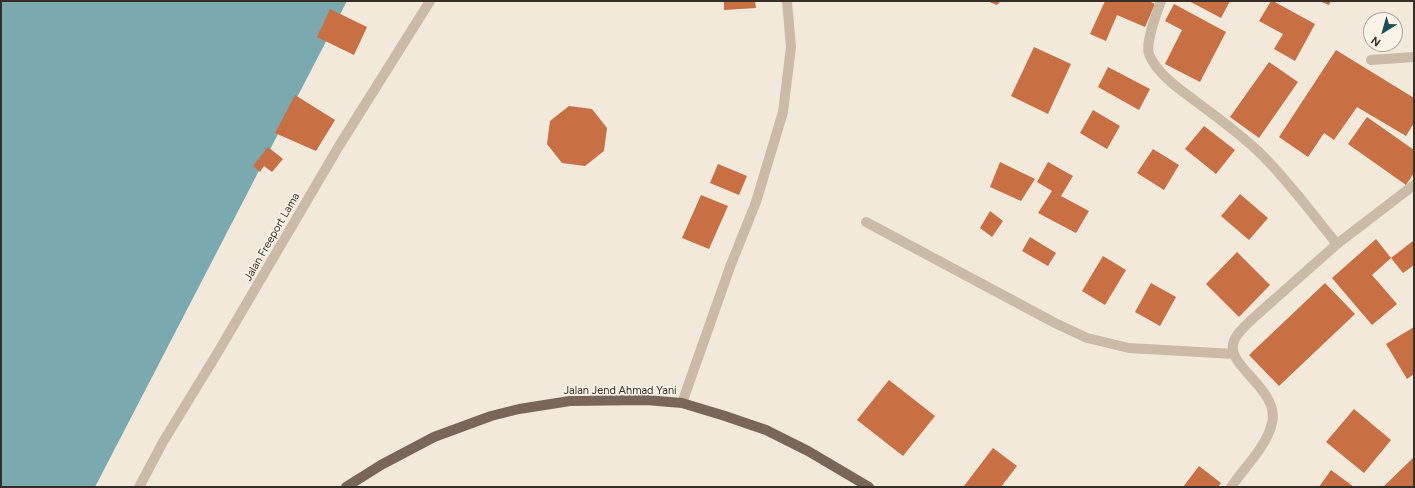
<!DOCTYPE html>
<html>
<head>
<meta charset="utf-8">
<style>
  body { margin:0 }
  #map { position:relative; width:1415px; height:488px; overflow:hidden; background:#f2e9db; font-family:Figtree,sans-serif }
  canvas { display:block }
  .frame { position:absolute; inset:0; border:2px solid #372e28; pointer-events:none }
  .north { position:absolute; left:1363px; top:12px; width:40px; height:40px; box-sizing:border-box; background:#faf3e8; border:1px solid #aca49b; border-radius:50%; rotate:217deg; font-size:11px; font-weight:700; line-height:16px; text-align:center; color:#372e28 }
  .north::after { content:''; display:block; margin:auto; width:14px; height:18px; background:#1c5059; clip-path:polygon(50% 0,100% 100%,50% 72%,0 100%) }
</style>
</head>
<body>
<div id="map">
<canvas width="1415" height="488"></canvas>
<div class="frame"></div>
<div class="north">N</div>
</div>
<script>
const context = document.querySelector('canvas').getContext('2d');
context.lineJoin = 'round';
function fillPath(path, color) { context.fillStyle = color; context.fill(path, 'evenodd'); }
function strokePath(path, color, width, dash) { context.strokeStyle = color; context.lineWidth = width; context.lineCap = dash ? 'butt' : 'round'; context.setLineDash(dash || []); context.stroke(path); }
function drawText(font, color, halo, rows, align = 'center') {
  context.font = font + ' Figtree,sans-serif'; context.lineWidth = 3; context.setLineDash([]); context.textBaseline = 'middle'; context.strokeStyle = halo; context.fillStyle = color; for (const [text, x, y, turn = 0] of rows) {
    context.save(); context.translate(x, y); context.rotate((+turn || 0) * Math.PI / 180); context.textAlign = isNaN(turn) ? turn : align; if (halo) context.strokeText(text, 0, 0); context.fillText(text, 0, 0); context.restore();
  }
}
const water = new Path2D(`
  M1,1H347L95,487H1Z`);
const building = new Path2D(`
  M724,1H755L756,8L724,10Z
  M987,1H1001L997,5Z
  M1105,1H1149L1155,4L1145,27L1117,15L1106,41L1090,34Z
  M1189,1H1230L1221,18Z
  M1271,1H1273L1315,24L1295,61L1274,49L1283,34L1259,21Z
  M1319,1H1331L1329,5Z
  M1174,4L1226,32L1200,82L1165,64L1182,30L1165,21Z
  M330,9L367,27L354,55L317,37Z
  M1034,47L1071,64L1048,114L1011,96Z
  M1336,50L1414,98V123L1406,136L1357,107L1334,140L1324,133L1308,157L1279,137Z
  M1269,62L1298,82L1259,138L1230,117Z
  M1108,67L1150,89L1139,110L1098,87Z
  M295,95L335,120L316,151L275,133Z
  M569,106L592,109L607,128L604,151L585,166L562,163L547,144L550,121Z
  M1093,110L1120,126L1107,149L1080,133Z
  M1367,117L1414,150V173L1406,185L1348,144Z
  M1204,126L1235,150L1216,174L1185,149Z
  M268,147L283,159L272,172L264,166L260,172L253,166Z
  M1153,149L1179,165L1164,190L1137,173Z
  M1000,162L1035,179L1021,201L990,187Z
  M1048,162L1073,176L1061,196L1089,211L1076,233L1038,213L1052,191L1037,182Z
  M718,164L747,176L739,195L710,183Z
  M1240,194L1268,218L1249,240L1221,216Z
  M701,195L728,206L709,249L682,238Z
  M990,211L1003,221L992,237L980,228Z
  M1030,237L1056,253L1048,266L1022,251Z
  M1376,239L1391,258L1372,275L1397,304L1372,325L1332,278Z
  M1413,241L1414,243V265L1403,273L1391,258Z
  M1237,252L1270,285L1239,317L1206,284Z
  M1103,256L1126,270L1105,305L1082,291Z
  M1151,283L1176,297L1160,326L1135,312Z
  M1325,283L1355,314L1279,386L1249,355Z
  M1414,327V374L1407,379L1386,344Z
  M889,380L935,416L903,456L857,420Z
  M1354,409L1391,440L1364,473L1326,442Z
  M993,448L1017,466L1001,487H965L964,486Z
  M1414,457V487H1383Z
  M1199,466L1221,483L1218,487H1183Z
  M1331,470L1354,487H1319Z`);
const minor = new Path2D(`
  M1161,1C1157,13 1145,42 1149,54C1156,72 1175,86 1190,97C1215,116 1241,134 1263,156C1290,183 1313,215 1337,244
  M1371,60L1414,57
  M866,222L1055,323L1087,338L1129,348L1234,354
  M682,403L730,267L756,202L783,112L791,47L787,1
  M139,487L163,442L218,352L339,146L430,1
  M1231,487C1244,468 1267,446 1272,423C1280,391 1229,367 1233,345C1234,335 1244,328 1250,321L1337,244L1414,185`);
const major = new Path2D(`
  M346,487L381,465L434,437L491,416L519,409L570,401L646,400L682,403L725,416L766,430L808,451L869,487`);
const streetNames = [
  ["Jalan Freeport Lama",272,237,-60],
  ["Jalan Jend Ahmad Yani",620,391]
];
fillPath(water, '#7aa9b0');
fillPath(building, '#c86f44');
strokePath(minor, '#cbbaa7', 10);
strokePath(major, '#796659', 10);
drawText('11px', '#372e28', '#faf3e8', streetNames);
</script>
</body>
</html>
